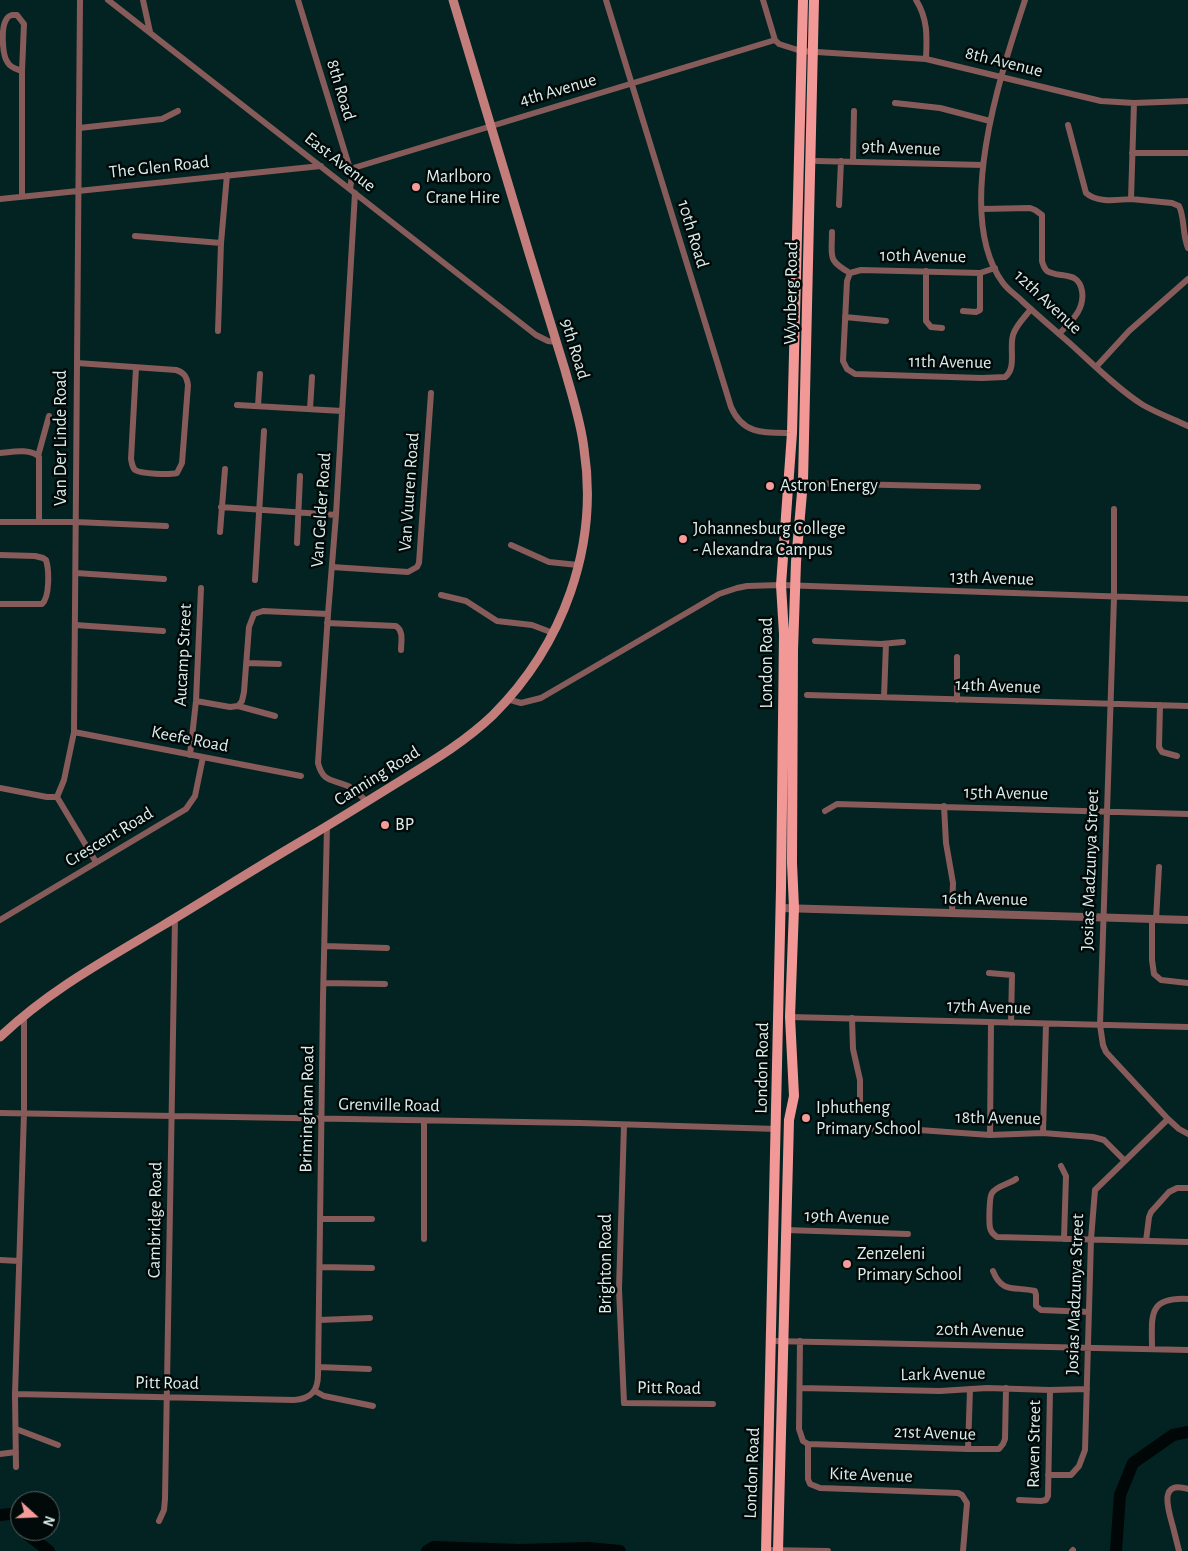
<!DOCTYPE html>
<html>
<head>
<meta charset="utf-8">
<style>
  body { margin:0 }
  #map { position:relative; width:1188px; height:1551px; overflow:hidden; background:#022321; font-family:"Alegreya Sans",sans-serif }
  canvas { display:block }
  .north { position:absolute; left:10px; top:1491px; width:50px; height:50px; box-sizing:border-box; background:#010a09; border:1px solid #596564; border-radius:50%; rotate:110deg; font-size:14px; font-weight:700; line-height:20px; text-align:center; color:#dceeec }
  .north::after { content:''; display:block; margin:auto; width:18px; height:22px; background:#f59b99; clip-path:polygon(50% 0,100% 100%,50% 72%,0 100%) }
</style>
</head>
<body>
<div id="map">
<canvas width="1188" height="1551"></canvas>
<div class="north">N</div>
</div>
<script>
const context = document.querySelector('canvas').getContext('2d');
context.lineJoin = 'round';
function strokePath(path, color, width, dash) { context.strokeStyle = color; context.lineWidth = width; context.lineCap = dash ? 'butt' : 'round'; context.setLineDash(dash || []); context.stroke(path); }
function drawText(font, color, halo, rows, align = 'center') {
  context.font = font + ' "Alegreya Sans",sans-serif'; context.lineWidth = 5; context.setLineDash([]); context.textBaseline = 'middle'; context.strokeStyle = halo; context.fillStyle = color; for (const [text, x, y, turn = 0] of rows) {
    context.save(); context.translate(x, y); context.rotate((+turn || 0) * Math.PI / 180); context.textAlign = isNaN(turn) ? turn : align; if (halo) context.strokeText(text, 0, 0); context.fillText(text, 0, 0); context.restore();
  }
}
const river = new Path2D(`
  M0,1515L20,1513
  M28,1531L27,1534L49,1551
  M427,1551L434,1547L519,1550L588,1548L620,1551
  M1116,1551L1120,1495L1133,1463L1173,1435L1188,1432`);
const minor = new Path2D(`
  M80,0L74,732L64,780L57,797L96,862
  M108,0L536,335L548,341L557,342
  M143,0L150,32
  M298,0L350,169L352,176L350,189
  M606,0L731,407C743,435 765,433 792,433
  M763,0L775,40L779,44L801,51L926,59L1101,101L1134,103L1188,101
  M916,0C928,19 927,37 926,59
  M1025,0C1001,73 953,215 1003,283C1008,290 1016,295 1022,301C1036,314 1050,326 1065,339C1089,360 1116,388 1143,405C1157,413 1173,419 1188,426
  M22,71C17,69 11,68 8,63C2,56 1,28 6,20C8,16 9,16 12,15H17L24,24L22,71V196
  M895,103L940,108L990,121
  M1134,103L1131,199L1172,203L1179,206C1185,218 1182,234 1188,248
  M1068,125L1086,193C1097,203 1117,200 1131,199
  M79,128L162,119L178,111
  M1132,153H1188
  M817,161L983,165
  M853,161L854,111
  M350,169L775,40
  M355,193L336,515L328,614L318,763C323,783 333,779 348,786C356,790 361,796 367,802
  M0,199L321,166
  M839,205L841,161
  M982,209L1030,208L1035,210L1042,215V261C1043,265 1044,268 1047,271C1055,276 1066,274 1074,278C1079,281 1081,285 1082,291C1085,310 1071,321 1059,334
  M832,232C832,257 827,260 850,273
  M135,236L221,243
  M926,271V321L931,327L942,328
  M850,273L847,281L843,361L847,369L855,374L982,378L1005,377C1017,368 1009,349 1013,335C1016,325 1025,317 1031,309
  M850,273L861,270L980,273L995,268
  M963,311L976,312L980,310V273
  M845,317L886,321
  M218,331L221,243L227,175
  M77,363L176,370C184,372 187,377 188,385L182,463L177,473C169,475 142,474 135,470C132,467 132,463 131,459L136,368
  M1096,367L1129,331L1188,279
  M237,405L342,411
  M258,406L260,374
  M310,409L312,377
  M0,453C11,452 31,448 39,457V522
  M38,456L49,416
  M803,483L978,487
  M221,507L336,515
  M1114,509V598L1100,1025L1103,1045L1106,1052L1168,1119L1179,1129L1188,1134
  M0,522H76L166,526
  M220,532L225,469
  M297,543L300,476
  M511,545L549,562L578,565
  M0,555L35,556L43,558L46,560C49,569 50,597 42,604H0
  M332,567L408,572L417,567L419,563L431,393
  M76,573L164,579
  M255,580L264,431
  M441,595L466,601L497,621L532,625L553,633
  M327,623L396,626C404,631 401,642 401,650
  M75,625L163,631
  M815,641L881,644L903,642
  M247,663L279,664
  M807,695L1188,706
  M884,697L886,644
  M507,699L521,703L541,698L719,594L737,588L747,586L781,585L1188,599
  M957,700V657
  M196,701L230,707L238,706L242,701L244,692L249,627L254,614L263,611L328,614
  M1160,705L1159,747L1162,752L1177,756
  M238,706L275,716
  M74,732L301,776
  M190,755L196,701L201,588
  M0,788L47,797H57
  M944,806L946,843L953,883L952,913
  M825,811L837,804L1188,814
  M0,920L186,809L195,796L203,757
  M1152,920V960L1154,974L1161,980L1188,983
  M1156,920L1159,867
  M325,946L387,948
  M989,973L1012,975L1011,1023
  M324,983L385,984
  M790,1017L1188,1027
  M852,1018L853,1049L860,1080V1106
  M0,1113L581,1123L777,1129
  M424,1121V1239
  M624,1125L619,1289L624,1403L713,1404
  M861,1129H905L990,1135L1043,1133L1093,1137L1104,1140L1125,1161
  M1043,1133L1046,1024
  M990,1135L991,1022
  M1061,1166L1066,1176L1064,1239
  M1016,1179C1009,1184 996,1186 992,1193C989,1197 989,1223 990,1228C991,1232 994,1235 997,1237L1188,1242
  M320,1219H372
  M786,1230L908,1234
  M1146,1241L1149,1217L1151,1212L1169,1192L1177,1188H1188
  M0,1260L19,1261
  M320,1267L372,1268
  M993,1271C1002,1294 1015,1286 1035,1291L1036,1295V1306L1041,1310L1089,1312
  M319,1320L370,1318
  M772,1341L1188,1350
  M800,1341L799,1429L803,1441L808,1444V1479L810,1484L820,1488L958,1493L962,1495L967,1503L963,1551
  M1152,1349C1152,1316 1147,1297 1188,1299
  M318,1367L369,1369
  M800,1388L940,1391L987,1388L1050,1390L1087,1389
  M315,1391L324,1396L373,1406
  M15,1394L294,1400C311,1399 318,1391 318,1375L323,998L327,826
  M16,1429L58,1445
  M808,1444L968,1449H999L1003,1444L1005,1439L1006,1388
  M968,1449L970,1389
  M0,1454L16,1452
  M16,1467L15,1394L24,1113V1016
  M1048,1475H1071L1079,1466L1085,1450L1091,1239L1095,1190L1168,1119
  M1019,1500L1041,1501L1046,1500L1048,1496L1050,1390
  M159,1521L164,1510L165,1499L175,918
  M766,1550L828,1551
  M1072,1551L1073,1550
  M1179,1551C1177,1543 1175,1535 1173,1527C1169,1512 1157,1479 1188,1489`);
const tertiary = new Path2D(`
  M781,908L1188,920`);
const secondary = new Path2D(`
  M0,1037C48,991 105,960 162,926C212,896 262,864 312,835C344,816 374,797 405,778C436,759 467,740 493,715C563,645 599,547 584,449C581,422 572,396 565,370C553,331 541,292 529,253C503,169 479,84 453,0`);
const primary = new Path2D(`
  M766,1551L781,888L784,634L781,585L792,433L803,0
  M778,1551L789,1120L794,1096L790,1017L794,908L792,863L793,650L796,562L803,481L814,0`);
const markers = [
  [416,187,5,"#f59b99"],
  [770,486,5,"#f59b99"],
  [683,539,5,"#f59b99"],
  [385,825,5,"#f59b99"],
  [806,1118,5,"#f59b99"],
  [847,1264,5,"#f59b99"]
];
const streetNames = [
  ["8th Avenue",1004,62,14],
  ["8th Road",341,90,73],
  ["4th Avenue",558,90,-16],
  ["9th Avenue",901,148,2],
  ["East Avenue",340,162,38],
  ["The Glen Road",159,167,-6],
  ["10th Road",693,234,73],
  ["10th Avenue",923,256,1],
  ["Wynberg Road",791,293,-89],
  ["12th Avenue",1048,302,43],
  ["9th Road",575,349,73],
  ["11th Avenue",950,362,1],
  ["Van Der Linde Road",61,438,-90],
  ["Van Vuuren Road",409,492,-86],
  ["Van Gelder Road",321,510,-86],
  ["13th Avenue",992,578,2],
  ["Aucamp Street",183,655,-87],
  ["London Road",767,663,-90],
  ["14th Avenue",998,686,2],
  ["Keefe Road",190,739,11],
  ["Canning Road",377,776,-32],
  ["15th Avenue",1006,793,1],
  ["Crescent Road",109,837,-31],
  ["Josias Madzunya Street",1090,870,-88],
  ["16th Avenue",985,899,1],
  ["17th Avenue",989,1007,2],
  ["London Road",762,1068,-89],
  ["Grenville Road",389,1105,1],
  ["Brimingham Road",307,1109,-89],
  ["18th Avenue",998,1118,1],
  ["19th Avenue",847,1217,2],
  ["Cambridge Road",155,1220,-89],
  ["Brighton Road",606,1264,-90],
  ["Josias Madzunya Street",1075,1294,-88],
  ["20th Avenue",980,1330,1],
  ["Lark Avenue",943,1374,-1],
  ["Pitt Road",167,1383,1],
  ["Pitt Road",669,1388,1],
  ["21st Avenue",935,1433,2],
  ["Raven Street",1034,1444,-89],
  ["London Road",752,1473,-88],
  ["Kite Avenue",871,1475,2]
];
const poiNames = [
  ["Marlboro",426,177],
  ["Crane Hire",426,198],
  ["Astron Energy",780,486],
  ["Johannesburg College",693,529],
  ["- Alexandra Campus",693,550],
  ["BP",395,825],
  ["Iphutheng",816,1108],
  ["Primary School",816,1129],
  ["Zenzeleni",857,1254],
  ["Primary School",857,1275]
];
strokePath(river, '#000706', 12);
strokePath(minor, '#865b5a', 6);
strokePath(tertiary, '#865b5a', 8);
strokePath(secondary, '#c37e7c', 9);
strokePath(primary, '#f29997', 10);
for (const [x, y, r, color] of markers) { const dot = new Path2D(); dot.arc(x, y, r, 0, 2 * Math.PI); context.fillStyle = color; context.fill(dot); strokePath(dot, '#010a09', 2); }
drawText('18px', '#dceeec', '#010a09', streetNames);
drawText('18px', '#dceeec', '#010a09', poiNames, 'left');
</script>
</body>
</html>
